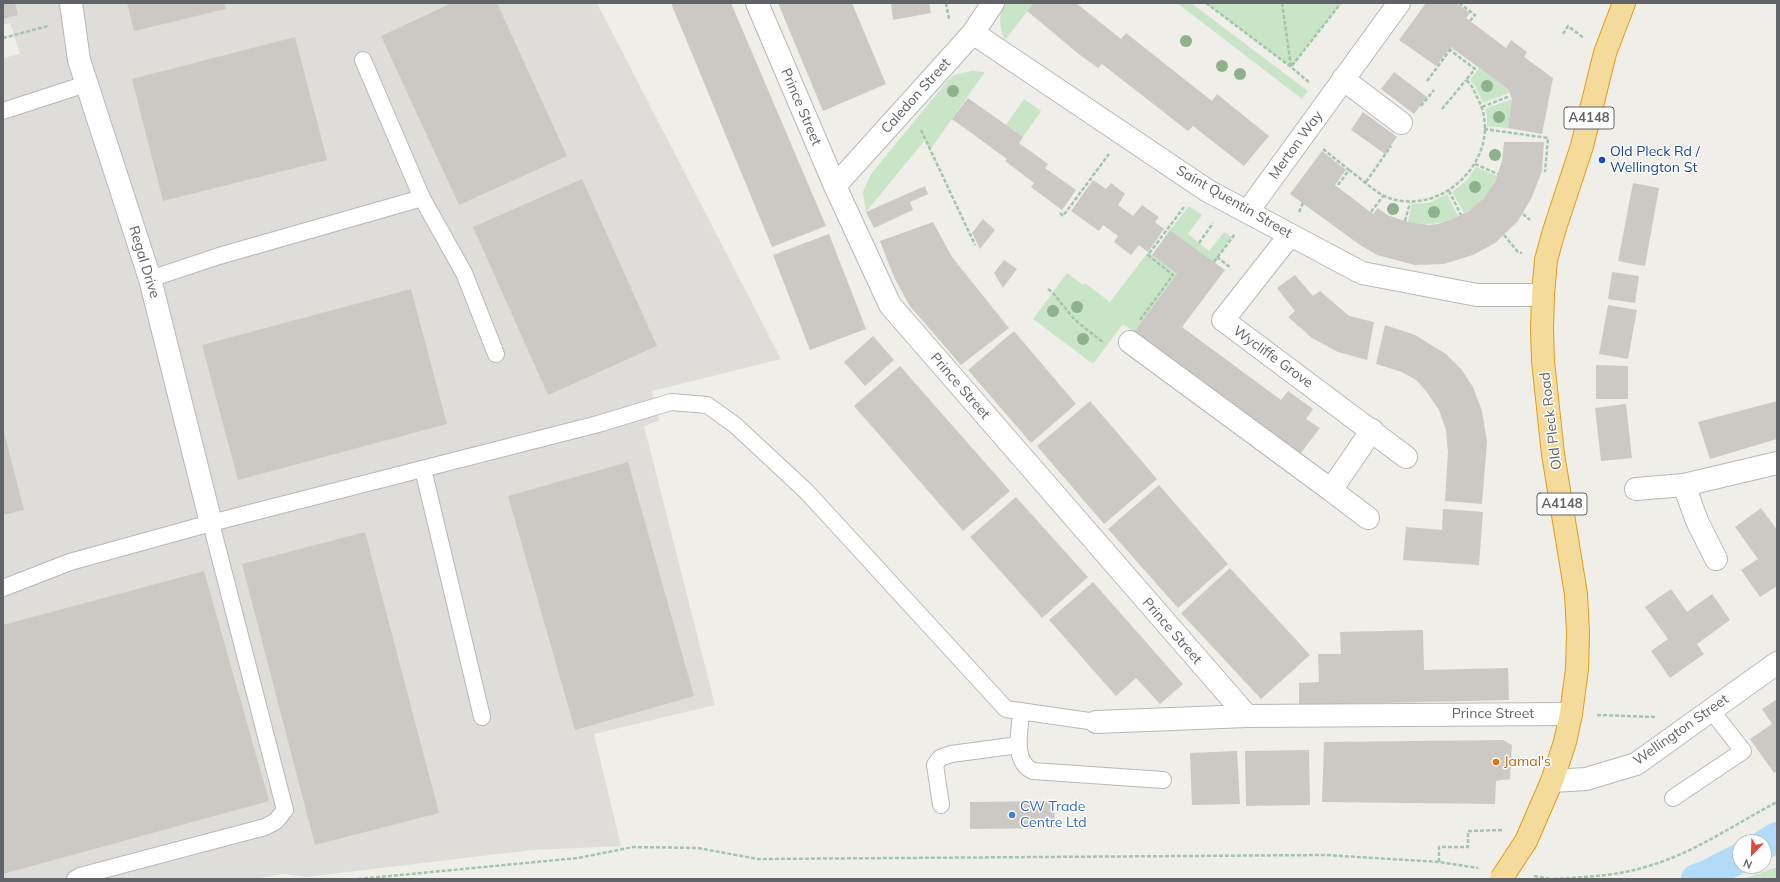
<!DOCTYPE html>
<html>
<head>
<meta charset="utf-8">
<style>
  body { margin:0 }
  #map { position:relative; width:1780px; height:882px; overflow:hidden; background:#f0eee9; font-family:Mulish,sans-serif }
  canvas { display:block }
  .frame { position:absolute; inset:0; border:4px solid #606367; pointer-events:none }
  .north { position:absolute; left:1732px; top:834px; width:40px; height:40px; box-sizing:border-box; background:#fff; border:1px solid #bfc1c2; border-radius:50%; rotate:203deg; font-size:11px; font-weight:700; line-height:16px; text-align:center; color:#606367 }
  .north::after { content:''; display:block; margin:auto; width:14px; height:18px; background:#da4b44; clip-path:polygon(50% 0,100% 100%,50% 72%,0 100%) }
</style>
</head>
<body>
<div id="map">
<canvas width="1780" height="882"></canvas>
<div class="frame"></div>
<div class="north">N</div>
</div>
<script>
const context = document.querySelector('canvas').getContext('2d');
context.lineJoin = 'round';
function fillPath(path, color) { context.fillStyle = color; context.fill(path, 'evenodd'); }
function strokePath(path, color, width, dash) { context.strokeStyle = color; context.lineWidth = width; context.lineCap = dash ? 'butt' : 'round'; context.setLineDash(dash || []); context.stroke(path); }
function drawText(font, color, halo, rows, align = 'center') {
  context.font = font + ' Mulish,sans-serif'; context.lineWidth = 3; context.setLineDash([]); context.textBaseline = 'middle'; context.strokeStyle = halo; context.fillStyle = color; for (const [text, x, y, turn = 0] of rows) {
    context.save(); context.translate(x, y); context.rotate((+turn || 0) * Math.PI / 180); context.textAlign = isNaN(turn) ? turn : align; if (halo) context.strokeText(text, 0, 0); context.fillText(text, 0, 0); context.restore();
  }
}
const industrial = new Path2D(`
  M3,3H597L781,359L652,391L659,421L644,426L715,705L594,734L621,846L532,850L306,877L283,874L253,879H3V58L20,54L10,23L3,25Z`);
const green = new Path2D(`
  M1003,3H1034L1005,40C999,29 999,15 1003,3Z
  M1177,3H1191L1308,91L1302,99Z
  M1206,3H1341L1291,67Z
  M1479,68L1508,89L1509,93L1483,103L1475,86L1470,80Z
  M972,71L985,72L930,150L925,140L866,212L863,192L871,174L948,80L954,75Z
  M1024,99L1041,111L1023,137L1006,125Z
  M1512,99L1508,128L1487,126V116L1485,109Z
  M1476,167L1497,176C1492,191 1479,207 1464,213L1452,192L1467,180Z
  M1447,194L1458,216C1442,225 1426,225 1408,222L1412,204L1429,203Z
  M1189,206L1202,215L1188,234L1209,251L1224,232L1232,237L1214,262L1170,230Z
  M1148,252L1177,274L1134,332L1123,324L1093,364L1033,319L1067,273L1083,285L1085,283L1110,302Z
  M1777,867V879H1743Z`);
const canal = new Path2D(`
  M1764,845L1777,837
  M1696,879L1705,876L1740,858`);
const building = new Path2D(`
  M3,3H15L18,15L3,19Z
  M127,3H224L226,9L134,31Z
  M452,3H497L567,156L459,205L381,36Z
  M671,3H731L826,226L772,247Z
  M778,3H852L886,84L823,111Z
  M891,3H929L931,13L893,20Z
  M1034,3H1076L1121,39L1126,33L1212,101L1217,94L1269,136L1244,166L1193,126L1188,131L1184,128L1102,64L1098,68L1080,55L1027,11Z
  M1426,3H1456L1470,13L1466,18L1506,48L1511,40L1527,52L1524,57L1553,78L1542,134L1508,128L1512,99L1508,89L1452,48L1451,47L1436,66L1399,40Z
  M295,37L327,160L163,201L132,79Z
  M1394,72L1427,97L1414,114L1381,89Z
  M968,98L1023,137L1019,143L1048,164L1045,168L1076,190L1062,210L1031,187L1034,183L1005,161L1007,159L952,119Z
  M1363,112L1397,137L1385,154L1351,130Z
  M1504,142H1544L1542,171L1532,197L1518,221L1495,243L1473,255L1444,264L1415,265L1377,255L1360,245L1290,194L1322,151L1346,170L1335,185L1373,214L1378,208L1387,215L1408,222L1429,225L1438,224L1452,219L1469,211L1484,198L1495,182L1502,161Z
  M582,179L657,346L548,395L473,227Z
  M1093,180L1106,189L1111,183L1125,194L1118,205L1133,216L1142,205L1159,217L1155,222L1164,229L1148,252L1139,245L1131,255L1114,242L1118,236L1103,225L1099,231L1071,211Z
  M1633,183L1659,188L1645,266L1618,261Z
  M925,186L928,194L910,202L913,210L874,228L866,212Z
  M983,219L995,230L980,249L972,233Z
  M933,222L952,257L1009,328L961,365L909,305L894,277L880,241Z
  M1170,230L1225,270L1182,327L1281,400L1288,391L1313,409L1306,419L1320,428L1300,454L1134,332L1177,274L1152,255Z
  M829,234L866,329L810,350L773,255Z
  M1004,260L1017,269L1003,288L994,273Z
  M1612,272L1639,276L1635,303L1608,299Z
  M1295,275L1313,296L1320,291L1349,316L1374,322L1367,360L1338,352L1312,338L1288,317L1295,311L1277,288Z
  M411,289L447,424L238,480L202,345Z
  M1608,305L1637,310L1628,359L1599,354Z
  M1385,325L1415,335L1446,354L1461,369L1473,387L1482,411L1487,442L1482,504L1445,501L1448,452L1446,430L1439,410L1426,391L1416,380L1402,372L1376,364Z
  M1014,331L1076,404L1031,443L968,370Z
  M873,336L894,360L865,386L844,362Z
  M1596,365L1628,366V399H1596Z
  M900,366L1010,491L963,531L854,406Z
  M1090,401L1157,479L1104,524L1037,446Z
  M1777,401V439L1710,459L1698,422Z
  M1626,404L1632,458L1601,461L1595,408Z
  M3,428L24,510L3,515Z
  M628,462L694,696L575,730L508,496Z
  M1159,485L1228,564L1178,608L1108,529Z
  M1016,497L1088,577L1042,618L970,537Z
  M1761,508L1777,530V586L1760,597L1741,570L1758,559L1735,527Z
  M1443,509L1483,512L1479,565L1403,560L1406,527L1442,530Z
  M365,532L439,813L315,845L242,564Z
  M1230,568L1310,655L1261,699L1181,613Z
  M204,571L269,801L3,874V625Z
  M1093,582L1183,684L1160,704L1136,678L1116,696L1049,620Z
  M1671,589L1687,612L1712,594L1730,620L1697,644L1704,654L1670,678L1651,651L1668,639L1645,607Z
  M1423,630L1424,670L1508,668L1509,700L1299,705V683L1319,682L1318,654H1341L1340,632Z
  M1777,699V771L1774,773L1750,739L1772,724L1762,709Z
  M1503,740L1512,745L1510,779L1496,781L1495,804L1322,802L1324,742Z
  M1309,750L1310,805L1246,806L1245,751Z
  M1237,751L1240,804L1192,805L1190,753Z
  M1054,801L1055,828L970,829V802Z`);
const path = new Path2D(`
  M946,3L949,19
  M1206,3L1291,67L1341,3
  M1282,3L1291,67L1310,83
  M1459,3L1475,15L1470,21
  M1563,34L1568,26L1584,38
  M3,38L48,26
  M1427,81L1450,50
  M1421,106L1434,90
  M1482,107L1510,96
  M1442,109L1466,80
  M1484,129L1548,138L1545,172
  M921,130L975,245
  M1323,149L1349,170L1338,185
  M1475,164L1498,174
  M1349,170C1362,179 1375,193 1389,198C1445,217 1504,155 1479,101C1475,94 1473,85 1466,80L1475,69L1450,50L1452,48
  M1366,182L1391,146
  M1449,191L1461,215
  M1299,212L1303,203
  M1371,212L1383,196
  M1060,213L1063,216L1109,154
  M1523,214L1530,220
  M1405,221L1410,203
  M1504,235L1518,252L1522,253
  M1199,243L1213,223
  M1217,257L1231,268
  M1214,262L1235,234
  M1048,289L1053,293L1075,320L1104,343
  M1140,320L1173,275L1148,255L1184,207
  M1597,715L1656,717
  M1439,862V847H1468V831L1503,830
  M1534,876L1550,879
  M358,879L578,858L633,847L698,848L758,859L1326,855L1439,862L1478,868
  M1554,879C1584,877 1616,876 1645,867C1693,854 1733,825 1777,802`);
const lane = new Path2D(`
  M363,60L422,198L464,273L496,354
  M3,111L86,84
  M150,279L219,256L422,198
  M423,469L482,717
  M3,588L70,562L211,523L598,424L671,402L707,405L735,425L807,492L1006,709L1096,722
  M1021,712C1020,730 1012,762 1033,771L1163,780
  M1673,798L1743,751L1711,710
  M941,805L935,765L940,758L951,754L1019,745
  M75,879L80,876L265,827L276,821L285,810L211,523`);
const street = new Path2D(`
  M71,3L79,60L150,279L211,523
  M757,3L835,186L890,305L1247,716
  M973,33L1208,191L1362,273L1477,295H1543
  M1343,79L1401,123
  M835,186L973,33L993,3
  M1248,211L1399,3
  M1290,235L1223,320L1406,457
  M1130,342L1331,490
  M1684,485L1697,521L1716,559
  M1636,489L1684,485L1777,463
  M1368,518L1331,490L1372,430
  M1096,722L1247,716L1571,714
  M1552,781L1586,779L1636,764L1777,663`);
const highway = new Path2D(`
  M1526,841L1552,781L1565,742L1571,714L1577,669L1578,633L1576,594L1553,454L1543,361L1542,329L1543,295L1546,260L1554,231L1582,146L1605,53L1624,3`);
const highwayBridge = new Path2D(`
  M1501,879L1526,841`);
const trees = [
  [1186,41],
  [1222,66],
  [1240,74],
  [1487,86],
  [953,91],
  [1499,117],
  [1495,155],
  [1475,187],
  [1393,209],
  [1434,212],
  [1077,307],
  [1053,311],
  [1083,339]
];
const markers = [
  [1602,160,4,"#1a4fb4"],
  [1496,762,4,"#e8710a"],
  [1012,815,4,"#3f7fe0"]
];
const shields = [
  [1589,118,50],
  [1562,504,50]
];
const shieldNames = [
  ["A4148",1589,118],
  ["A4148",1562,504]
];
const streetNames = [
  ["Caledon Street",916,96,-48],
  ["Prince Street",801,107,67],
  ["Merton Way",1296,145,-54],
  ["Saint Quentin Street",1234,202,30],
  ["Regal Drive",144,262,73],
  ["Wycliffe Grove",1273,357,36],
  ["Prince Street",960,386,49],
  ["Old Pleck Road",1551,421,-97],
  ["Prince Street",1172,631,49],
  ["Prince Street",1493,714],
  ["Wellington Street",1681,730,-35]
];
const transitNames = [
  ["Old Pleck Rd /",1610,152],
  ["Wellington St",1610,168]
];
const foodNames = [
  ["Jamal's",1504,762]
];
const shopNames = [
  ["CW Trade",1020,807],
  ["Centre Ltd",1020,823]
];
fillPath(industrial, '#dfddda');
fillPath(green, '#c9e5c8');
strokePath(canal, '#b1dbf8', 30);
fillPath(building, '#ccc9c5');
strokePath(lane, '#b5b8bb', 18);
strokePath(street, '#b5b8bb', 24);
strokePath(highway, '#e39c15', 24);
strokePath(path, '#a1c6ab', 2.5, [4, 2]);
strokePath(lane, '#fff', 16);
strokePath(street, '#fff', 22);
strokePath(highway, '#f4db9c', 22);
strokePath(highwayBridge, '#e39c15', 24, []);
strokePath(highwayBridge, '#f4db9c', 22);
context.fillStyle = '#8eb28b';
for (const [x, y] of trees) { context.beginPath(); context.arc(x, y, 6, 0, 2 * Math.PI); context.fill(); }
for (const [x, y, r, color] of markers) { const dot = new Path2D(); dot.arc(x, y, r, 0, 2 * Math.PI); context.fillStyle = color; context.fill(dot); strokePath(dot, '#fff', 1.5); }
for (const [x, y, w] of shields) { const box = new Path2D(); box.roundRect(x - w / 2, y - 11, w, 22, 3); context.fillStyle = '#fff'; context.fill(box); strokePath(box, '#606367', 1); }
drawText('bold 13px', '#606367', null, shieldNames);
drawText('14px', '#606367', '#fff', streetNames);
drawText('14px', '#164399', '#fff', transitNames, 'left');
drawText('14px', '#c56008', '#fff', foodNames, 'left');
drawText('14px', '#366cbe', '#fff', shopNames, 'left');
</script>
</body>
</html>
